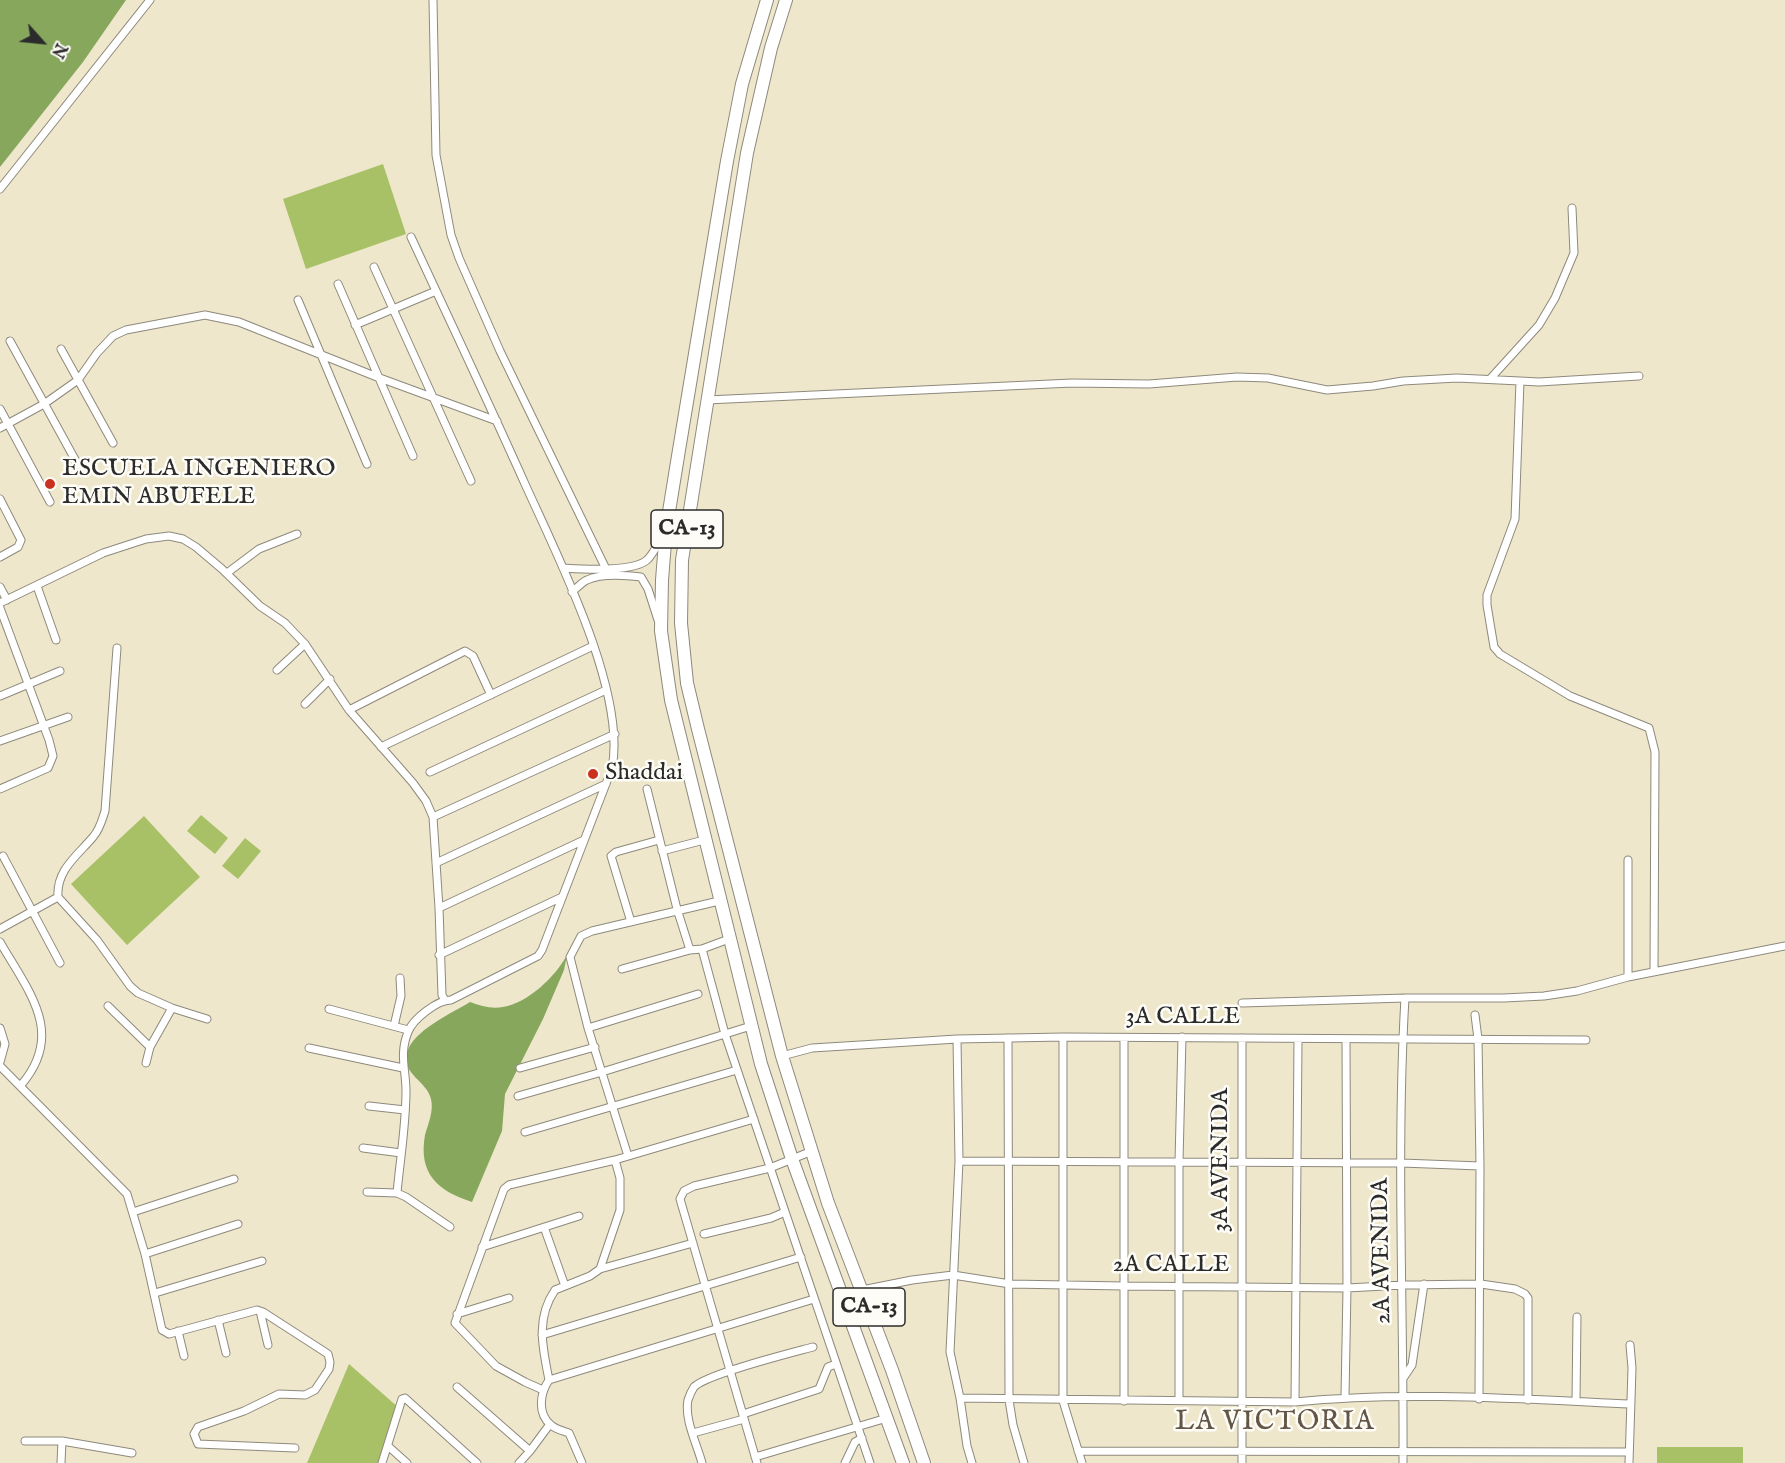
<!DOCTYPE html>
<html>
<head>
<meta charset="utf-8">
<style>
  body { margin:0 }
  #map { position:relative; width:1785px; height:1463px; overflow:hidden; background:#efe7cc; font-family:"IM FELL English",serif }
  canvas { display:block }
  .north { position:absolute; left:12px; top:12px; width:60px; height:60px; -webkit-text-stroke:4px #fdfcf7; paint-order:stroke; rotate:117deg; font-size:16px; font-weight:700; line-height:24px; text-align:center; color:#2b2b2b }
  .north::after { content:''; display:block; margin:auto; width:21px; height:27px; background:#2b2b2b; clip-path:polygon(50% 0,100% 100%,50% 72%,0 100%) }
</style>
</head>
<body>
<div id="map">
<canvas width="1785" height="1463"></canvas>
<div class="north">N</div>
</div>
<script>
const context = document.querySelector('canvas').getContext('2d');
context.lineJoin = 'round';
function fillPath(path, color) { context.fillStyle = color; context.fill(path, 'evenodd'); }
function strokePath(path, color, width, dash) { context.strokeStyle = color; context.lineWidth = width; context.lineCap = dash ? 'butt' : 'round'; context.setLineDash(dash || []); context.stroke(path); }
function drawText(font, color, halo, rows, align = 'center') {
  context.font = font + ' "IM FELL English",serif'; context.lineWidth = 5; context.setLineDash([]); context.textBaseline = 'middle'; context.strokeStyle = halo; context.fillStyle = color; for (const [text, x, y, turn = 0] of rows) {
    context.save(); context.translate(x, y); context.rotate((+turn || 0) * Math.PI / 180); context.textAlign = isNaN(turn) ? turn : align; if (halo) context.strokeText(text, 0, 0); context.fillText(text, 0, 0); context.restore();
  }
}
const green = new Path2D(`
  M383,164L406,234L306,269L283,199Z
  M201,815L228,838L215,854L187,831Z
  M144,816L200,877L127,945L71,884Z
  M245,838L261,851L238,879L222,866Z
  M349,1364L399,1408L379,1463H307Z
  M1657,1447H1743V1463H1657Z`);
const forest = new Path2D(`
  M0,0H126L83,62L0,167Z
  M567,955L564,970L543,1019L505,1094L502,1131L472,1202C438,1191 418,1174 425,1135C428,1124 434,1111 431,1099C427,1081 401,1074 407,1053C412,1031 452,1013 470,1002C481,1006 491,1009 503,1007C528,1003 556,976 567,955Z`);
const street = new Path2D(`
  M433,0L436,155L451,235L459,258L500,351L606,569
  M0,189L150,0
  M374,267L471,481
  M338,284L413,456
  M298,300L367,464
  M355,325L436,291
  M10,341L78,465
  M61,349L113,443
  M1639,376L1539,382L1520,381L1515,519L1487,595V605L1494,647L1500,654L1570,696L1649,728L1655,752L1654,972
  M1490,379L1539,325L1555,298L1574,253L1572,208
  M707,400L1072,383L1149,384L1237,377L1268,378L1327,390L1373,386L1403,381L1457,378L1520,381
  M0,409L50,502
  M0,428L44,404L78,380L97,353L113,336L126,330L205,315L239,322L377,377L497,421
  M0,499L21,540L18,547L0,557
  M563,568C581,569 635,573 648,559C654,553 658,543 663,535
  M227,573L259,549L297,534
  M37,586L56,640
  M0,587L7,600
  M572,592C577,588 582,582 587,580C602,573 625,575 641,577L648,589L658,620
  M0,603L103,553L146,539L169,536L183,539L196,547L222,569L260,606L285,623L305,644L349,710L413,783L426,801L433,817L439,908L442,995L445,1000
  M0,608L49,740L53,756L48,768L0,789
  M117,648L105,811C102,820 100,829 93,837C78,855 56,870 58,897L97,940L130,986L138,993L172,1008L207,1019
  M277,670L305,644
  M0,696L60,671
  M305,704L330,679
  M349,710L465,651L473,656L491,695
  M0,741L68,717
  M381,747L593,646
  M430,772L606,690
  M647,789L677,909L690,950
  M433,817L615,734
  M662,851L704,840
  M3,856L60,963
  M1628,860V977
  M436,863L606,784
  M439,908L584,840
  M631,922L611,856L616,852L659,840
  M0,929L58,897
  M0,942C28,991 66,1033 21,1085
  M702,949L725,1034L870,1463
  M439,955L562,897
  M622,969L690,950L702,949L729,939
  M1242,1003L1405,998H1504L1544,996L1577,991L1628,977L1785,946
  M108,1006L150,1047
  M329,1009L408,1030
  M1475,1015L1478,1039L1480,1166L1479,1399
  M394,1026L401,996L400,978
  M0,1028L5,1044L0,1062
  M588,1028L698,994
  M1063,1037V1401L1082,1463
  M1008,1038L1009,1400L1013,1425L1024,1463
  M957,1039L959,1161L950,1352L960,1398L967,1446L972,1463
  M309,1048L403,1068
  M782,1056L812,1048L957,1039L1063,1037L1586,1040
  M146,1063L150,1047L172,1008
  M0,1066L127,1194L145,1254L162,1330L169,1334L257,1310L263,1312L328,1354L330,1362L329,1369L315,1390L305,1395L279,1394L244,1411L198,1427L194,1434L198,1444L295,1448
  M520,1068L595,1047
  M518,1096L602,1072L751,1026
  M369,1106L405,1110
  M525,1132L737,1070
  M363,1148L401,1153
  M628,1156L588,1028L570,957L581,936L592,931L719,901
  M959,1161L1402,1163L1480,1166
  M367,1192L397,1193L406,1197L450,1227
  M397,1193C400,1160 406,1125 406,1091C406,1070 399,1054 408,1032C413,1019 437,1000 451,1000L538,956L542,950L612,768C627,692 557,555 525,484C488,401 449,319 411,237
  M133,1212L234,1179
  M544,1227L565,1286
  M704,1234L771,1218L785,1212
  M482,1247L579,1216
  M145,1254L238,1224
  M600,1269L693,1243
  M862,1290L912,1280L953,1275L1010,1284L1124,1286L1347,1288L1403,1285L1481,1284L1515,1289L1525,1294L1528,1298V1400
  M155,1293L262,1261
  M260,1311L268,1345
  M457,1314L509,1298
  M218,1320L226,1353
  M178,1331L184,1356
  M542,1335L801,1257
  M1404,1377L1412,1365L1424,1284
  M549,1380L814,1299
  M457,1387L530,1451L519,1463
  M543,1390L525,1382L496,1366L455,1323L504,1189L509,1185L615,1160L754,1119
  M1345,1397L1347,1288L1346,1039
  M960,1398L1295,1402C1405,1391 1520,1399 1630,1404
  M1179,1400V1162L1182,1037
  M1124,1401V1038
  M1576,1401L1577,1317
  M1295,1402L1298,1039
  M743,1414L819,1389L828,1367L836,1364
  M693,1433L744,1419
  M25,1441H62L132,1453
  M388,1446L407,1463
  M530,1451L550,1424
  M1078,1451L1629,1452
  M755,1457L887,1418
  M61,1463L62,1441
  M382,1463L402,1399L405,1398L477,1463
  M582,1463L569,1433C563,1431 555,1429 551,1425C537,1414 540,1393 549,1380C543,1349 535,1319 555,1290L590,1276L600,1269L620,1210V1178L615,1160
  M702,1463C697,1444 684,1419 688,1400C689,1397 692,1390 694,1387C707,1374 791,1353 813,1347
  M757,1463L680,1199L684,1191L694,1186L770,1168L812,1151
  M845,1463L855,1442L862,1438
  M1242,1463V1038
  M1403,1463C1404,1308 1396,1153 1405,998
  M1629,1463L1632,1368L1630,1345`);
const highway = new Path2D(`
  M767,0L742,84L727,161L679,450L666,530L662,580L661,631L671,700L761,1064L792,1159L903,1463
  M786,0L771,48L747,153L682,560L681,623L687,683L698,729L782,1056L828,1203L892,1370L924,1463`);
const markers = [
  [50,484,6,"#c8321e"],
  [593,774,6,"#c8321e"]
];
const shields = [
  [687,529,72],
  [869,1307,72]
];
const shieldNames = [
  ["CA-13",687,529],
  ["CA-13",869,1307]
];
const poiNames = [
  ["ESCUELA INGENIERO",62,470],
  ["EMIN ABUFELE",62,498],
  ["Shaddai",605,774]
];
const streetNames = [
  ["3A CALLE",1183,1018],
  ["3A AVENIDA",1222,1160,-90],
  ["2A AVENIDA",1383,1251,-91],
  ["2A CALLE",1171,1266]
];
const quarterNames = [
  ["LA VICTORIA",1275,1423]
];
fillPath(green, '#a8c167');
fillPath(forest, '#86a75c');
strokePath(street, '#8d897c', 9);
strokePath(highway, '#8d897c', 14);
strokePath(street, '#fff', 7);
strokePath(highway, '#fff', 12);
for (const [x, y, r, color] of markers) { const dot = new Path2D(); dot.arc(x, y, r, 0, 2 * Math.PI); context.fillStyle = color; context.fill(dot); strokePath(dot, '#fdfcf7', 2); }
for (const [x, y, w] of shields) { const box = new Path2D(); box.roundRect(x - w / 2, y - 19, w, 38, 4.5); context.fillStyle = '#fdfcf7'; context.fill(box); strokePath(box, '#2b2b2b', 1.5); }
drawText('bold 22px', '#2b2b2b', null, shieldNames);
drawText('24px', '#2b2b2b', '#fdfcf7', poiNames, 'left');
drawText('24px', '#2b2b2b', '#fdfcf7', streetNames);
context.letterSpacing = '1.5px';
drawText('27px', '#645646', '#fdfcf7', quarterNames);
context.letterSpacing = '0px';
</script>
</body>
</html>
